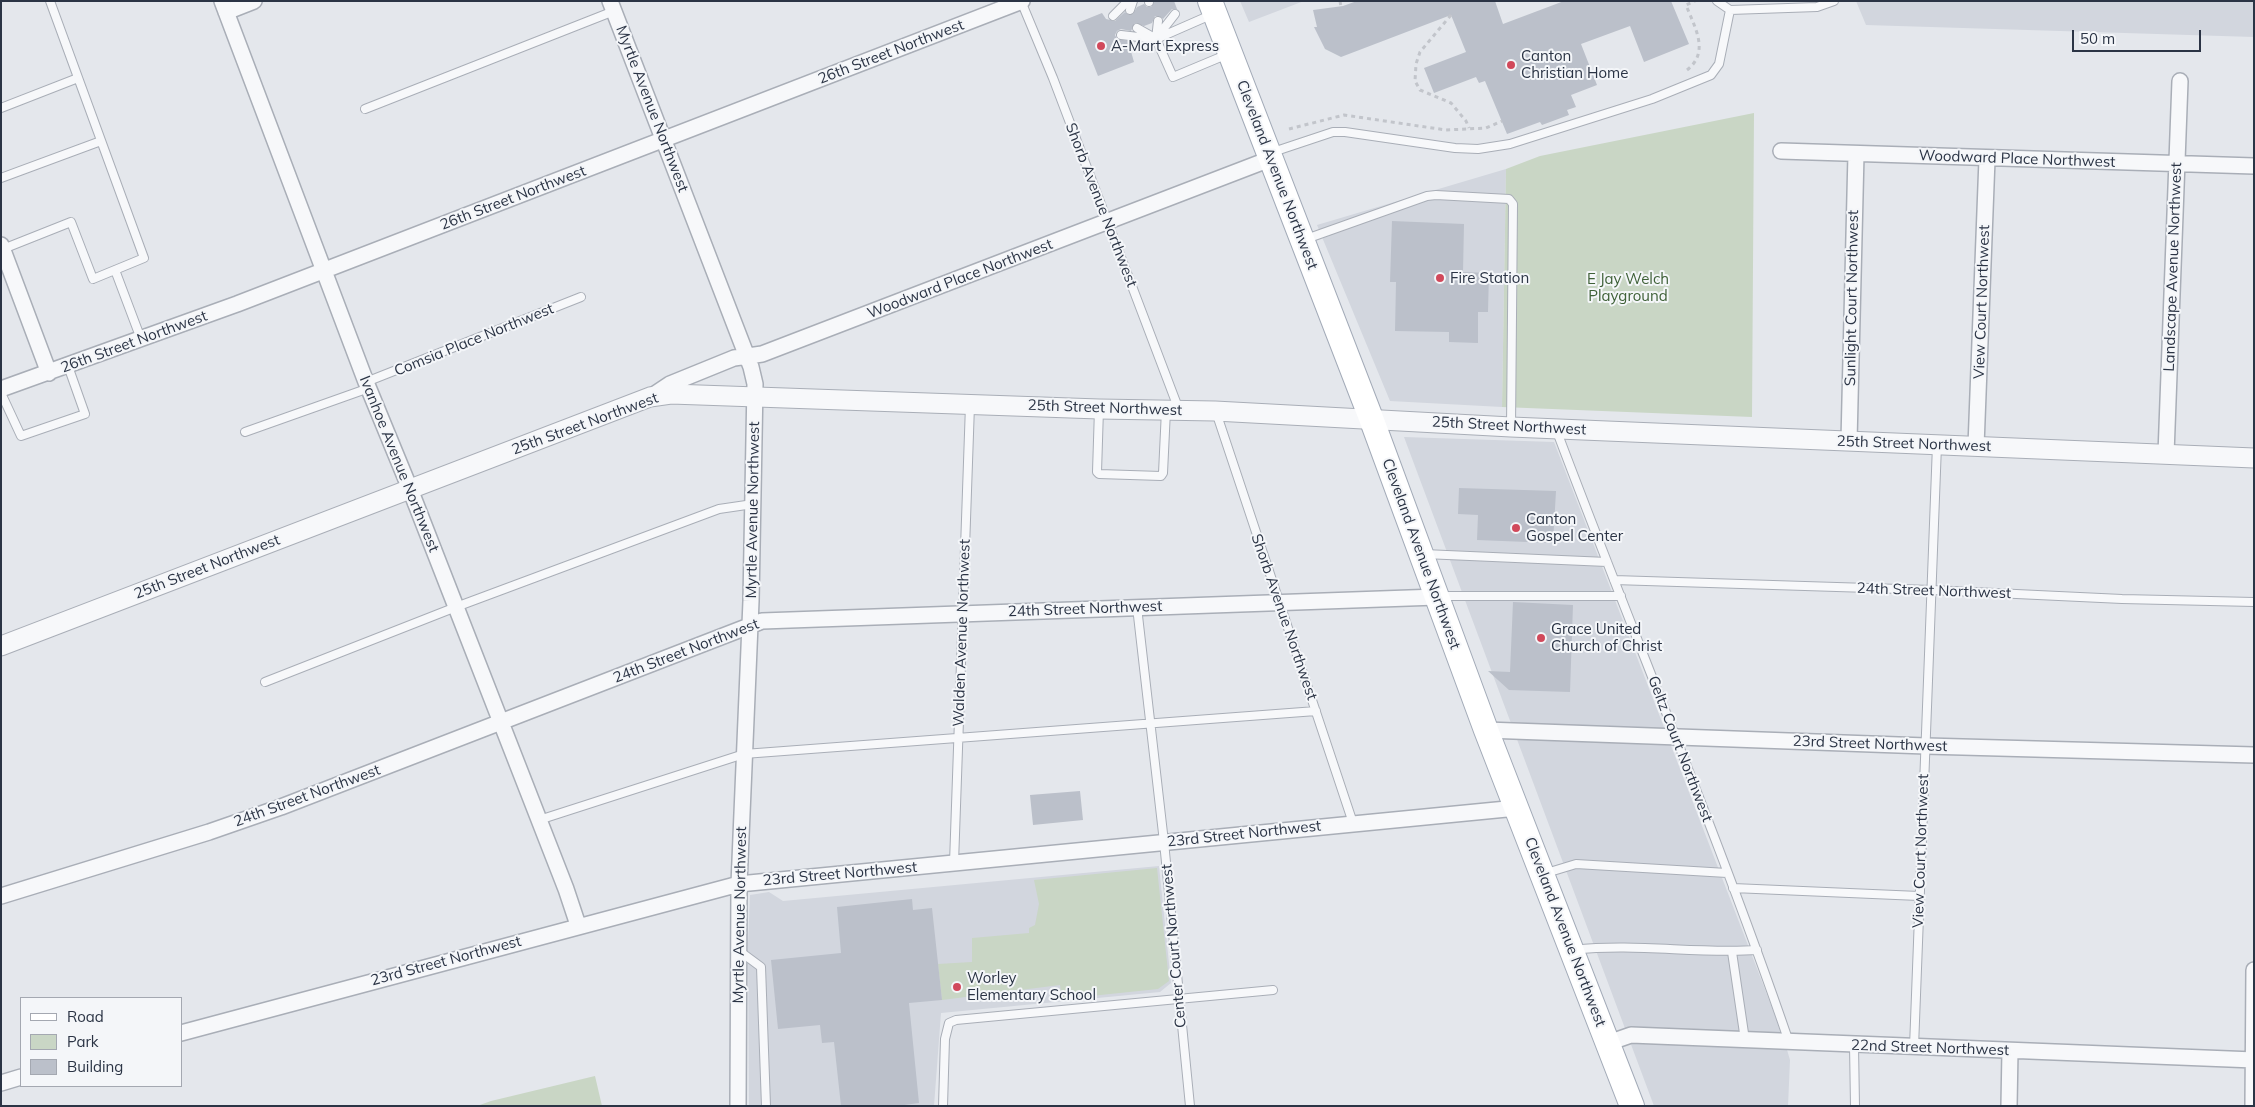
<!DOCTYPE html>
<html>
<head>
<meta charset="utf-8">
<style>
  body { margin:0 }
  #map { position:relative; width:2255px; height:1107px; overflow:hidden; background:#e4e7ec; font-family:Mulish,sans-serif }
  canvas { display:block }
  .frame { position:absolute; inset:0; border:2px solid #2b3445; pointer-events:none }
  .legend { position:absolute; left:20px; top:997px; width:162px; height:90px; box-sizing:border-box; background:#f4f6f9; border:1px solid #a4a8b1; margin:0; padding:6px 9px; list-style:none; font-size:15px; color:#2b3445 }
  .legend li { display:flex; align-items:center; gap:10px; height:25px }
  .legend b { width:25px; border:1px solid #a4a8b1 }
  .scale { position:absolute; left:2072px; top:30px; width:129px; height:22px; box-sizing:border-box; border:2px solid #2b3445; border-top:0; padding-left:6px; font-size:15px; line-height:18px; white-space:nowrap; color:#2b3445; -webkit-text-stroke:4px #f4f6f9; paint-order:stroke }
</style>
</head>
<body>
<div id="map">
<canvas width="2255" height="1107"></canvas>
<div class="frame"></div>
<ul class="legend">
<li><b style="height:6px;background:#fff"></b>Road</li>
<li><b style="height:14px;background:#c9d6c5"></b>Park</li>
<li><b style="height:14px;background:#bbc0ca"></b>Building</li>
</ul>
<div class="scale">50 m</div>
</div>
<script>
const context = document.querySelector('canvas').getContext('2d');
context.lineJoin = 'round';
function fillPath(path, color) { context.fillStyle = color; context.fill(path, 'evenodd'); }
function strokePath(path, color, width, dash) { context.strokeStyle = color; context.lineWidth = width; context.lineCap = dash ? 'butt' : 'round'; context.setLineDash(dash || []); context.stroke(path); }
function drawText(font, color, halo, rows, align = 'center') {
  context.font = font + ' Mulish,sans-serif'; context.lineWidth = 4; context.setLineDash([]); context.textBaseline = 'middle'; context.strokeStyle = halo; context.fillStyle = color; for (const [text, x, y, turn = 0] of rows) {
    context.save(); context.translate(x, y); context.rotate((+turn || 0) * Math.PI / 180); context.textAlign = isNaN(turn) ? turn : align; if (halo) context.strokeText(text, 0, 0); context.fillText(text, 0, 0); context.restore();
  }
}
const built = new Path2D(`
  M1240,1H1304L1249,22Z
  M1856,1H2254V37L1866,25Z
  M1506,169L1502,407L1390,401L1317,225Z
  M1404,437L1554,442L1783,1036L1790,1060L1788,1106H1654Z
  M1159,866L1171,983L1160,992L941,1013L934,1106H749L748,944L750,895L769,892L783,901Z`);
const green = new Path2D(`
  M1754,113L1752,417L1502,407L1506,169L1540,156Z
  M1157,868L1169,981L1158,989L1062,999L1060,985L942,1000L938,964L972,962V938L1029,933V928L1035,925L1039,904L1034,880Z
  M595,1076L602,1106H477L491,1101Z`);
const building = new Path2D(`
  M1155,1H1174L1177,9H1172L1163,19L1159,16H1155L1152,23L1144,26L1135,23L1131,31L1121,29L1117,31L1115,35L1117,39L1128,41L1134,62L1098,76L1077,23L1102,13L1106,19L1115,21L1125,12L1129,15L1133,14L1137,7L1144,4L1147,7H1151Z
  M1357,1H1495L1503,24L1564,1H1671L1689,44L1644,62L1630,26L1581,44L1597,85L1571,95L1576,107L1567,110L1569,115L1542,125L1540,122L1507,134L1485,81L1479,83L1476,77L1434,93L1424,68L1466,52L1451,15L1341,57L1325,49L1314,27H1317L1313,10L1343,6Z
  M1392,221L1464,224L1463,272L1489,273L1488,312H1478V343L1449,342V332L1395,331L1396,282H1390Z
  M1459,488L1556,491L1553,543L1477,540L1478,515L1458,514Z
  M1513,602L1573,605L1570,692L1509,690L1488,671L1510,672Z
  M1080,791L1083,820L1033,825L1030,795Z
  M912,899L913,910L932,908L942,1000L909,1003L919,1103L897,1106H841L834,1042L822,1043L820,1025L778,1029L771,960L841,953L837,907Z`);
const path = new Path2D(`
  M1340,1L1341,7
  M1451,15L1420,52L1416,64L1415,81L1420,90L1451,103L1466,121L1469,128
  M1687,70C1710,52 1695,28 1686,5L1695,1
  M1289,129L1344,115L1446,130L1486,128L1502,121`);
const service = new Path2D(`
  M1021,1L1053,78L1179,410
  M1149,1V2
  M1717,1L1730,10L1817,7L1834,1
  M1130,10L1133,1
  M1113,16L1128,1
  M1158,21L1156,39L1173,77L1228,54
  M1137,28L1153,37
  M1121,35L1156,39L1213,14
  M1157,37L1175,14
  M1,108L78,78
  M365,109L614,11
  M1270,153L1333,132H1345L1455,148L1478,149L1510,144L1652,99L1711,75L1719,64L1730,10
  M1,178L101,141
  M1306,239L1427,196L1436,195L1509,199L1513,204L1511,427
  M3,249L71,222L93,279L144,258L50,1
  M115,270L141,339
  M366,382L581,297
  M1,393L21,436L85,414L68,366
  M1099,409L1097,472L1099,474L1161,476L1163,473L1166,410
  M1216,412L1353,823
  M1556,429C1633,634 1718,835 1789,1042
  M245,432L369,388
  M1424,554L1607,562
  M1614,580L1932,590L2122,599L2254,602
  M1441,596H1621
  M1137,607L1164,842L1190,1106
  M265,682L456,607L719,509L753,504
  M539,820L744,754L1316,711
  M954,863L970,405
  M1543,874L1576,864L1727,873
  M1733,888L1919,896
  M738,950L761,967L766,1106
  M1574,950C1635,943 1696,954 1757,950
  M1732,952L1745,1040
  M1854,1045L1855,1106
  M1914,1047L1937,445
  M943,1106L945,1039L949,1023L956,1020L1273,990`);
const minor = new Path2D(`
  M222,1L366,382L410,489L566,889L578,925
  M610,1L751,367L755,384L751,601L739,884L738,1106
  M226,12L254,1
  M1781,151L2254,166
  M1,245L49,373
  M1,389L237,304L1022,1
  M652,396L670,384L734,358L762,354L1270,159
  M1849,441L1856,154
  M1976,446L1987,159
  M2166,454L2180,81
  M1486,730L1926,746L2254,755
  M1,896L209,832L281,807L762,621L1437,597
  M181,1033L739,884L1517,808
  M1608,1043L1631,1035L2254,1060
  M1,1083L21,1077
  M2009,1106L2010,1051
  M2253,1106L2254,970`);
const tertiary = new Path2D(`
  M1,646L650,397L671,394L1099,409L1215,411L1511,427L2254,458`);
const primary = new Path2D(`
  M1210,1L1371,418L1486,730L1632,1106`);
const markers = [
  [1101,46,5,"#d1495b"],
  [1511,65,5,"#d1495b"],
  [1440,278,5,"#d1495b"],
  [1516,528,5,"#d1495b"],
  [1541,638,5,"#d1495b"],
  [957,987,5,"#d1495b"]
];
const poiNames = [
  ["A-Mart Express",1111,46],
  ["Canton",1521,56],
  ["Christian Home",1521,73],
  ["Fire Station",1450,278],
  ["Canton",1526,519],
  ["Gospel Center",1526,536],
  ["Grace United",1551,629],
  ["Church of Christ",1551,646],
  ["Worley",967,978],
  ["Elementary School",967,995]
];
const streetNames = [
  ["26th Street Northwest",891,52,-21],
  ["Myrtle Avenue Northwest",652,109,69],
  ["Woodward Place Northwest",2017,159,2],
  ["Cleveland Avenue Northwest",1277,175,69],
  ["26th Street Northwest",513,198,-21],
  ["Shorb Avenue Northwest",1101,205,69],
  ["Landscape Avenue Northwest",2173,267,-88],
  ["Woodward Place Northwest",960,279,-21],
  ["Sunlight Court Northwest",1852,298,-89],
  ["View Court Northwest",1982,302,-88],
  ["Comsia Place Northwest",474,340,-22],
  ["26th Street Northwest",134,342,-20],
  ["25th Street Northwest",1105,408,2],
  ["25th Street Northwest",585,424,-20],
  ["25th Street Northwest",1509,426,3],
  ["25th Street Northwest",1914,444,2],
  ["Ivanhoe Avenue Northwest",399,464,68],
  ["Myrtle Avenue Northwest",753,510,-89],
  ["Cleveland Avenue Northwest",1421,554,70],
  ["25th Street Northwest",207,567,-21],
  ["24th Street Northwest",1934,591,2],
  ["24th Street Northwest",1085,609,-2],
  ["Shorb Avenue Northwest",1284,617,71],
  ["Walden Avenue Northwest",962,633,-88],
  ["24th Street Northwest",686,651,-21],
  ["23rd Street Northwest",1870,744,2],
  ["Geltz Court Northwest",1680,749,69],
  ["24th Street Northwest",307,796,-20],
  ["23rd Street Northwest",1244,834,-6],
  ["View Court Northwest",1921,851,-88],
  ["23rd Street Northwest",840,874,-5],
  ["Myrtle Avenue Northwest",740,915,-89],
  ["Cleveland Avenue Northwest",1565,932,69],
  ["Center Court Northwest",1174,946,-95],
  ["23rd Street Northwest",446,961,-15],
  ["22nd Street Northwest",1930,1048,2]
];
const parkNames = [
  ["E Jay Welch",1628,279],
  ["Playground",1628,296]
];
fillPath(built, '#d2d6de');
fillPath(green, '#c9d6c5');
fillPath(building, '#bbc0ca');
strokePath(service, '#a9aeb7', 10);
strokePath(minor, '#a9aeb7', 18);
strokePath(tertiary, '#a9aeb7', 21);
strokePath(primary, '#a3abb8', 26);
strokePath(path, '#c2c5cb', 3, [4, 4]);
strokePath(service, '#f7f8fa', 8);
strokePath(minor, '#f7f8fa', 15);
strokePath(tertiary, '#f7f8fa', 19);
strokePath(primary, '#fff', 24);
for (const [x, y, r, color] of markers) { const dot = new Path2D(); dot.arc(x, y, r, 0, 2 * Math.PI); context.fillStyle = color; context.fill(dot); strokePath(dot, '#f4f6f9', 2); }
drawText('15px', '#2b3445', '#f4f6f9', poiNames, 'left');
drawText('15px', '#2b3445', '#f4f6f9', streetNames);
drawText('15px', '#3f6138', '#f4f6f9', parkNames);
</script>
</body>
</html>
